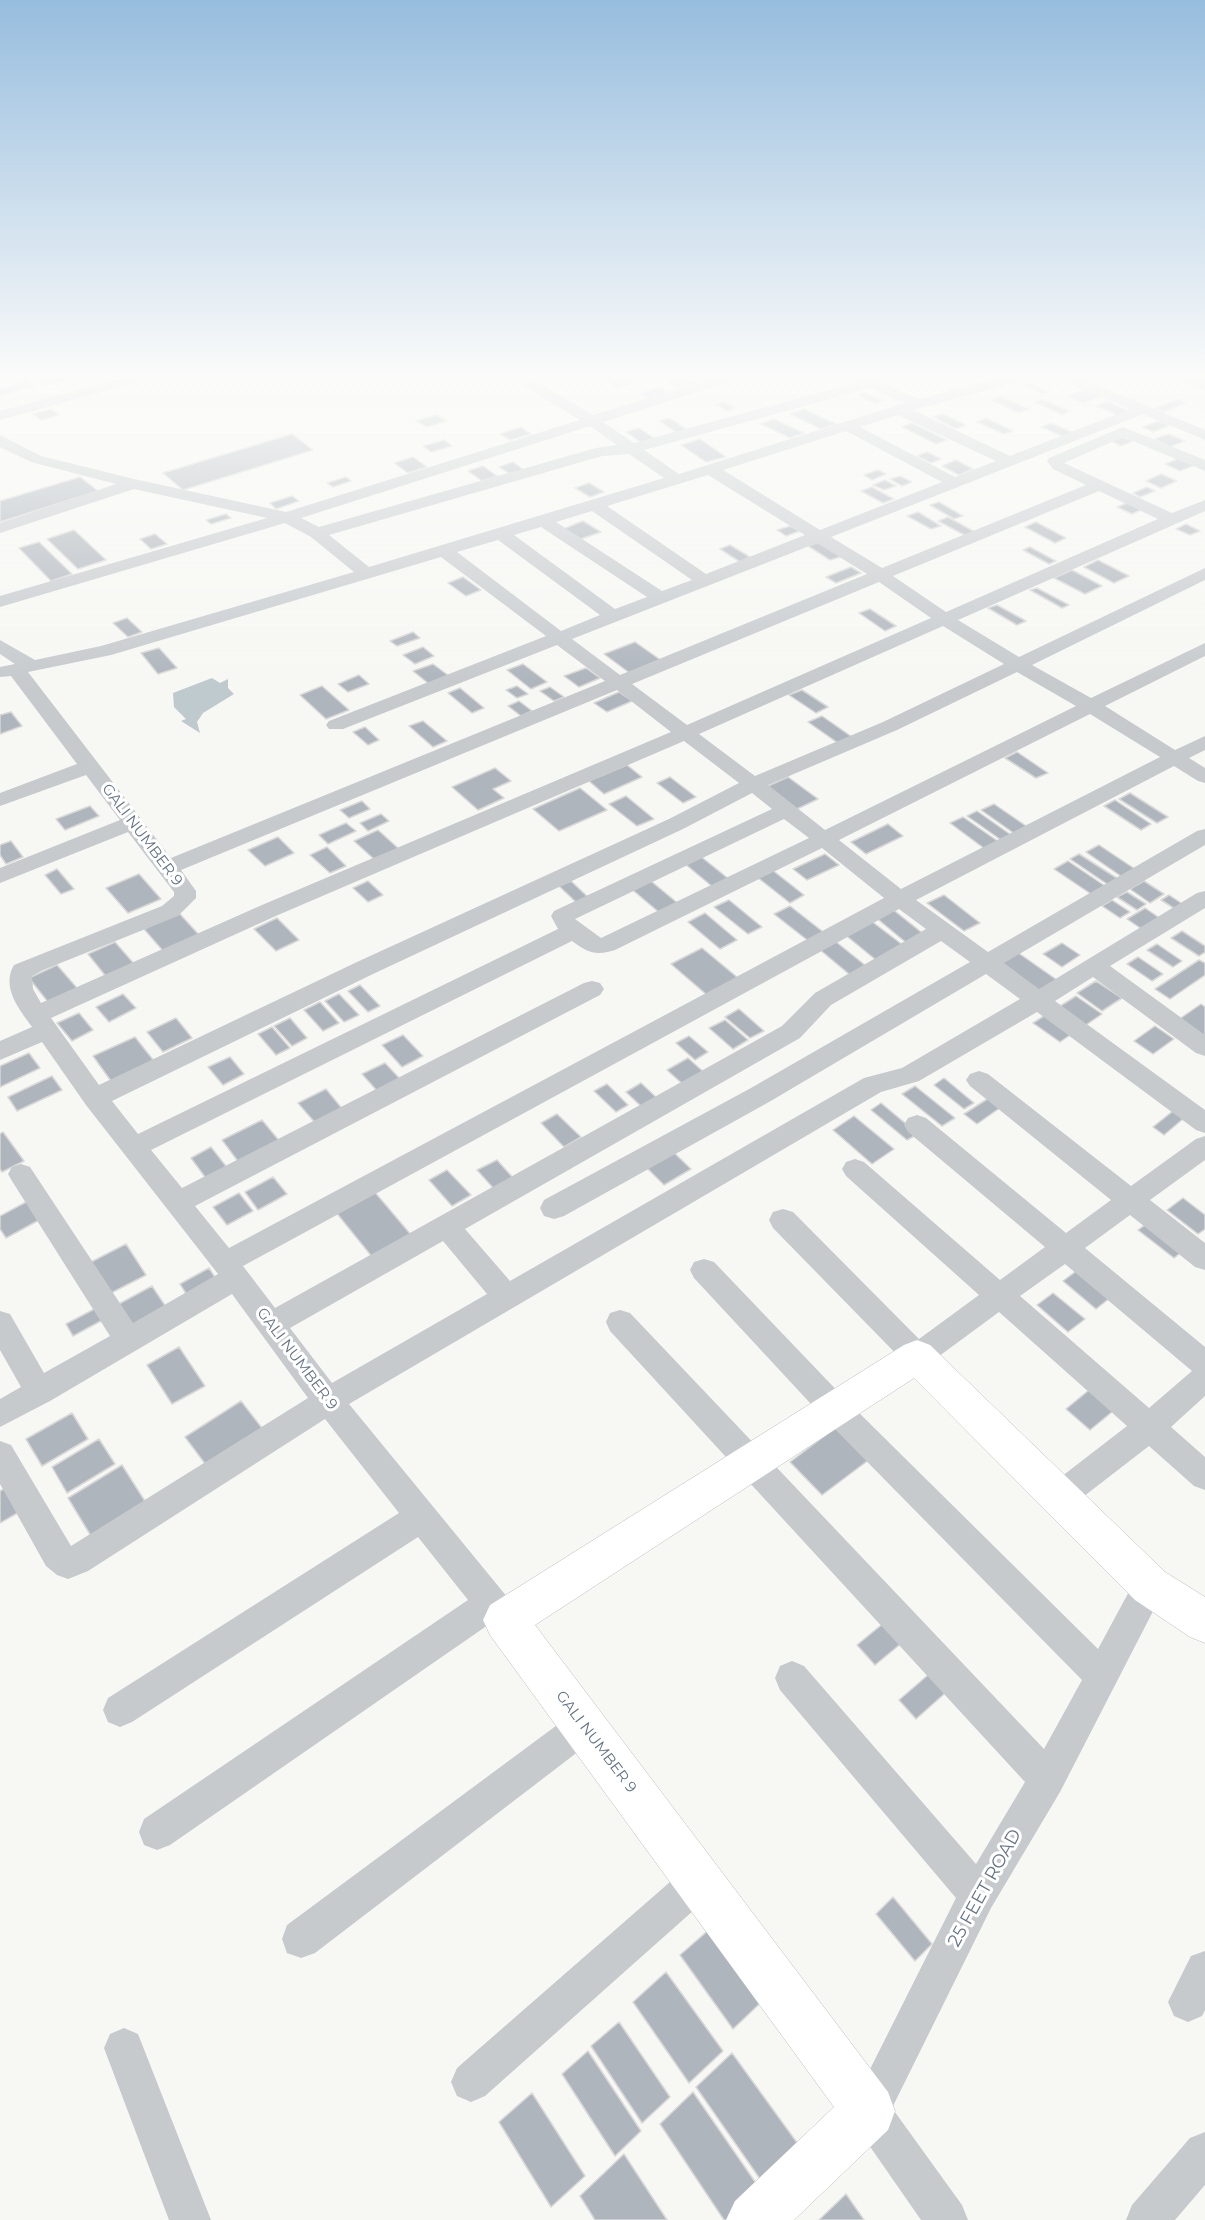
<!DOCTYPE html>
<html>
<head>
<meta charset="utf-8">
<style>
  body { margin:0 }
  canvas { display:block; background:#f7f7f3 }
</style>
</head>
<body>
<canvas width="1205" height="2220"></canvas>
<script>
const context = document.querySelector('canvas').getContext('2d');
context.lineJoin = 'round';
function fillPath(path, color) { context.fillStyle = color; context.fill(path, 'evenodd'); }
function strokePath(path, color, width, dash) { context.strokeStyle = color; context.lineWidth = width; context.lineCap = dash ? 'butt' : 'round'; context.setLineDash(dash || []); context.stroke(path); }
function drawText(font, color, halo, rows, align = 'center') {
  context.font = font + ' Montserrat,sans-serif'; context.lineWidth = 6; context.setLineDash([]); context.textBaseline = 'middle'; context.strokeStyle = halo; context.fillStyle = color; for (const [text, x, y, turn = 0] of rows) {
    context.save(); context.translate(x, y); context.rotate((+turn || 0) * Math.PI / 180); context.textAlign = isNaN(turn) ? turn : align; if (halo) context.strokeText(text, 0, 0); context.fillText(text, 0, 0); context.restore();
  }
}
const water = new Path2D(`
  M212,678L220,683L228,679V688L234,694L203,713L197,722L200,733L181,721L186,719L174,707L173,693Z`);
const building = new Path2D(`
  M1165,373H1188L1205,380V390Z
  M62,376L67,380L46,385L42,382Z
  M628,376L638,382L617,388L608,382Z
  M682,376L694,383L677,388L665,381Z
  M26,381L34,386L0,396V388Z
  M1029,382L1050,392L1043,394L1022,385Z
  M659,387L669,392L648,399L639,393Z
  M1086,389L1102,396L1083,403L1067,396Z
  M864,392L882,401L875,404L857,395Z
  M1000,396L1029,409L1019,413L991,400Z
  M1042,399L1070,411L1062,415L1034,402Z
  M1179,399L1187,403L1163,412L1155,408Z
  M1107,401L1131,412L1120,416L1096,406Z
  M725,402L736,408L727,411L716,404Z
  M51,409L59,415L41,420L33,414Z
  M804,409L836,424L821,429L790,414Z
  M943,414L966,425L956,429L933,417Z
  M437,415L447,421L427,427L416,421Z
  M669,418L690,431L679,434L659,421Z
  M986,418L1013,431L1004,434L977,422Z
  M774,419L804,433L790,438L761,424Z
  M1159,421L1170,425L1153,432L1142,427Z
  M912,423L947,440L936,444L902,427Z
  M1051,423L1074,433L1064,437L1041,427Z
  M521,427L531,434L510,440L500,434Z
  M639,428L657,440L643,444L626,432Z
  M292,434L313,450L183,490L163,473Z
  M1169,434L1185,441L1170,447L1154,439Z
  M1123,437L1133,441L1121,446L1111,441Z
  M700,439L726,457L706,462L681,445Z
  M444,440L452,446L431,452L423,446Z
  M927,452L941,459L931,463L917,456Z
  M413,457L427,467L408,473L394,463Z
  M1180,458L1195,465L1180,471L1165,464Z
  M956,460L973,469L959,475L942,466Z
  M513,462L524,470L510,474L499,467Z
  M483,466L497,476L482,481L468,471Z
  M878,470L886,474L872,480L864,475Z
  M1161,474L1177,481L1161,488L1146,481Z
  M900,476L912,482L902,486L890,479Z
  M80,477L98,491L0,522V501Z
  M346,477L351,481L333,487L327,483Z
  M885,480L896,486L884,490L873,485Z
  M589,483L604,492L590,497L575,488Z
  M872,487L894,499L883,503L861,491Z
  M1147,487L1155,491L1140,497L1133,493Z
  M292,496L299,501L276,509L270,503Z
  M939,502L963,516L954,519L930,505Z
  M1129,502L1143,509L1132,514L1117,507Z
  M918,512L941,526L931,529L907,516Z
  M226,514L231,518L211,524L206,520Z
  M948,517L975,532L966,536L938,521Z
  M583,521L601,532L581,539L563,529Z
  M1036,522L1066,538L1055,543L1025,527Z
  M1186,524L1200,531L1190,535L1176,529Z
  M790,526L800,531L786,536L777,530Z
  M74,530L106,560L78,569L47,539Z
  M155,534L167,544L151,549L140,539Z
  M824,540L847,555L830,560L808,546Z
  M39,542L72,574L51,581L19,548Z
  M730,545L750,557L740,562L720,549Z
  M1030,547L1056,561L1049,564L1023,550Z
  M1098,560L1129,576L1114,583L1084,567Z
  M851,567L861,573L836,583L826,577Z
  M1072,570L1102,586L1085,594L1054,578Z
  M463,577L481,590L466,596L448,583Z
  M1037,588L1069,605L1062,608L1030,590Z
  M997,605L1026,621L1017,625L988,608Z
  M870,609L896,626L885,631L859,613Z
  M127,618L142,632L128,637L113,623Z
  M413,632L420,638L397,646L390,641Z
  M635,642L662,661L631,674L604,654Z
  M423,647L434,656L415,664L403,655Z
  M159,648L177,668L158,674L141,653Z
  M433,664L449,676L429,684L413,671Z
  M523,664L547,682L531,689L507,670Z
  M586,668L600,678L579,687L564,676Z
  M359,675L369,684L348,692L338,684Z
  M322,686L349,710L326,719L300,695Z
  M517,686L528,694L517,698L506,690Z
  M550,687L564,697L554,701L540,691Z
  M460,688L484,708L472,713L448,693Z
  M802,690L828,707L816,713L789,695Z
  M619,692L632,701L607,712L594,703Z
  M519,701L532,711L521,716L508,706Z
  M11,712L22,726L0,734V715Z
  M822,716L852,737L838,743L808,722Z
  M423,721L447,741L433,747L409,726Z
  M365,727L379,740L368,745L353,732Z
  M1017,752L1048,773L1036,778L1005,758Z
  M627,765L642,777L604,794L589,781Z
  M495,768L511,781L493,789L504,798L478,810L452,787Z
  M670,777L696,797L683,803L657,783Z
  M788,777L818,799L797,809L768,786Z
  M580,788L607,810L559,831L533,809Z
  M1130,793L1168,817L1157,823L1119,799Z
  M626,796L654,819L637,826L609,804Z
  M1115,800L1151,824L1141,830L1104,806Z
  M362,801L370,809L349,818L340,810Z
  M994,804L1029,828L1015,834L981,810Z
  M90,806L99,816L65,830L56,819Z
  M977,811L1014,837L1004,842L967,816Z
  M381,814L389,821L368,831L360,823Z
  M963,817L999,842L985,849L950,823Z
  M346,823L356,831L328,844L319,835Z
  M888,824L903,836L866,854L851,842Z
  M378,830L399,849L375,860L354,841Z
  M278,837L294,853L265,866L248,850Z
  M11,841L23,857L6,864L0,855V845Z
  M1099,845L1138,871L1125,879L1086,852Z
  M327,847L346,866L330,873L310,855Z
  M825,854L839,865L807,880L793,869Z
  M1079,854L1123,882L1113,888L1070,859Z
  M699,855L730,880L714,888L684,863Z
  M1068,861L1111,890L1097,898L1054,869Z
  M57,869L74,889L61,894L45,875Z
  M771,869L804,895L790,903L757,877Z
  M139,874L161,899L128,913L106,888Z
  M646,877L680,905L661,914L628,886Z
  M368,881L383,895L368,902L353,888Z
  M571,881L591,900L579,905L559,886Z
  M1144,881L1164,894L1150,903L1130,889Z
  M1127,892L1146,904L1137,910L1117,897Z
  M944,895L980,923L964,931L927,903Z
  M1169,895L1184,905L1177,910L1161,900Z
  M729,900L762,927L748,934L714,907Z
  M1112,900L1130,912L1120,918L1102,906Z
  M790,906L827,935L811,943L774,914Z
  M891,908L926,936L909,945L874,916Z
  M1145,908L1164,921L1146,932L1127,919Z
  M179,913L200,936L164,952L144,929Z
  M705,913L737,940L720,949L688,922Z
  M277,918L299,940L276,951L254,929Z
  M870,920L904,946L876,960L843,933Z
  M1182,931L1205,946V952L1199,956L1171,938Z
  M835,941L871,970L855,979L819,949Z
  M115,942L136,966L108,979L88,954Z
  M1062,943L1080,955L1062,967L1043,954Z
  M1157,944L1182,961L1173,967L1147,950Z
  M702,948L738,978L707,995L671,964Z
  M1017,952L1057,980L1034,994L995,965Z
  M1138,957L1163,974L1152,981L1127,964Z
  M1199,960L1205,963V975L1170,999L1155,989Z
  M57,965L77,988L48,1002L29,978Z
  M1096,981L1122,998L1102,1011L1077,993Z
  M360,985L380,1006L368,1012L348,991Z
  M123,994L136,1008L109,1022L96,1007Z
  M339,994L359,1015L344,1022L325,1001Z
  M1076,996L1102,1014L1080,1029L1054,1010Z
  M320,1002L339,1023L323,1031L304,1010Z
  M1201,1004L1205,1007V1038L1178,1020Z
  M739,1009L764,1031L750,1038L725,1017Z
  M79,1013L93,1030L72,1041L57,1023Z
  M1047,1014L1073,1033L1060,1042L1033,1023Z
  M176,1018L192,1038L163,1052L147,1032Z
  M290,1018L307,1038L292,1046L274,1026Z
  M725,1020L748,1040L733,1049L709,1028Z
  M1155,1026L1174,1039L1153,1054L1134,1041Z
  M272,1027L290,1048L276,1055L258,1034Z
  M403,1035L423,1056L402,1067L382,1045Z
  M689,1036L708,1052L695,1060L676,1043Z
  M135,1037L154,1061L111,1081L93,1056Z
  M29,1053L40,1068L0,1087V1066Z
  M230,1057L244,1074L223,1085L208,1067Z
  M688,1058L707,1075L686,1087L667,1070Z
  M385,1063L402,1081L379,1093L362,1074Z
  M52,1076L62,1090L17,1111L8,1097Z
  M944,1078L974,1103L964,1109L934,1085Z
  M641,1083L659,1100L644,1109L626,1092Z
  M607,1084L628,1105L616,1112L594,1091Z
  M915,1086L955,1118L942,1126L902,1094Z
  M326,1089L344,1111L317,1125L298,1103Z
  M992,1096L1004,1105L977,1124L964,1114Z
  M881,1103L918,1134L907,1140L871,1110Z
  M1173,1111L1184,1118L1164,1135L1153,1127Z
  M557,1114L581,1137L564,1147L541,1123Z
  M854,1116L894,1149L872,1164L833,1130Z
  M262,1120L281,1143L240,1164L222,1140Z
  M3,1132L24,1161L2,1172L0,1169V1134Z
  M211,1147L229,1170L208,1181L191,1158Z
  M669,1148L691,1169L664,1185L643,1164Z
  M497,1160L515,1180L496,1191L477,1170Z
  M447,1170L471,1195L452,1206L429,1180Z
  M273,1177L287,1194L258,1210L245,1192Z
  M373,1190L412,1236L373,1258L335,1211Z
  M239,1193L253,1211L227,1225L213,1207Z
  M1183,1198L1205,1215V1229L1198,1234L1167,1210Z
  M28,1201L41,1219L6,1238L0,1229V1216Z
  M1152,1220L1188,1247L1174,1258L1138,1230Z
  M126,1244L146,1275L111,1293L91,1262Z
  M1083,1266L1116,1293L1096,1309L1063,1281Z
  M209,1268L216,1279L187,1295L180,1284Z
  M152,1286L168,1310L133,1329L117,1305Z
  M1053,1293L1085,1319L1068,1332L1037,1305Z
  M102,1305L110,1316L73,1336L66,1324Z
  M179,1347L205,1386L172,1404L147,1365Z
  M1094,1386L1118,1407L1090,1430L1066,1409Z
  M241,1401L265,1432L209,1469L185,1437Z
  M72,1413L88,1439L42,1466L26,1439Z
  M838,1426L870,1459L822,1495L790,1462Z
  M99,1439L115,1464L67,1493L52,1467Z
  M122,1465L148,1506L94,1541L68,1498Z
  M12,1484L26,1508L0,1523V1491Z
  M891,1617L909,1637L875,1665L857,1645Z
  M935,1669L952,1687L916,1719L899,1700Z
  M893,1897L932,1944L915,1961L876,1914Z
  M719,1921L772,1992L733,2029L680,1955Z
  M666,1972L723,2051L689,2083L633,2002Z
  M619,2022L670,2097L642,2123L591,2046Z
  M588,2051L641,2131L615,2156L562,2074Z
  M732,2053L811,2162L774,2199L696,2087Z
  M693,2092L769,2202L752,2220H724L660,2124Z
  M532,2093L585,2176L551,2207L499,2122Z
  M624,2154L667,2220H595L580,2196Z
  M846,2194L864,2220H819Z`);
const street = new Path2D(`
  M140,373H163L161,376L0,420V411Z
  M729,373H750L748,376L603,422L634,443L858,382L849,376L851,373H861L919,399L1018,373H1043L1041,376L913,410L1010,456L1130,409L1051,376L1049,373H1068L1205,430V440L1143,414L831,537L882,568L1086,485L1053,469L1047,461L1049,458L1123,427L1205,460V471L1123,437L1064,463L1172,513L1205,500V511L958,620L1019,657L1205,568V580L1032,665L1091,698L1205,643V656L1105,706L1175,750L1205,736V750L1189,758L1205,768V783L1198,781L1174,766L916,900L988,952L1197,831L1205,829V845L1004,963L1039,989L1197,893L1205,891V908L1110,966L1205,1035V1056L1196,1053L1093,977L1055,1001L1205,1110V1133L1196,1130L1037,1012L919,1081L881,1092L349,1404L517,1609L522,1620L517,1631L505,1636L493,1631L488,1625L170,1845L157,1850L144,1845L139,1832L144,1819L468,1600L418,1537L132,1722L120,1727L108,1722L103,1710L108,1698L399,1513L325,1419L88,1571L68,1579L57,1575L46,1566L0,1484V1441L11,1445L71,1546L308,1398L232,1294L50,1401L0,1427V1399L21,1387L0,1350V1311L10,1314L44,1373L110,1336L12,1181L8,1174L12,1167L21,1164L30,1167L133,1323L218,1274L86,1105L42,1042L0,1060V1041L32,1027C19,1009 1,987 14,965L162,906L174,896V892L128,832L0,883V868L120,820L86,775L0,806V793L77,764L11,676L0,677V667L15,664L0,654V640L35,660L101,646L354,572L311,537L285,523L0,607V596L267,518L134,489L0,533V523L116,484L31,462L0,447V435L41,456L134,479L286,512L580,420L526,387L524,384L526,381H536L593,415ZM870,388L905,403L679,474L644,450ZM898,415L996,461L955,477L860,427ZM590,426L617,445L596,448L319,527L301,518ZM846,431L942,482L820,530L723,470ZM629,454L664,478L369,567L329,535L602,456ZM708,475L805,535L706,574L607,506ZM1099,491L1158,519L946,612L893,576ZM592,511L692,580L662,591L556,522ZM541,527L647,597L615,609L514,535ZM498,540L600,615L561,631L457,552ZM817,543L867,574L620,675L572,639ZM441,557L546,636L329,721L326,725L329,729H343L557,645L605,681L171,858L28,672L111,655ZM879,582L931,618L687,725L632,684ZM943,626L1004,664L883,722L755,776L699,734ZM1017,672L1076,706L825,830L768,785L897,730ZM617,690L671,732L262,905L41,1003L33,989L32,976L43,970L178,916L196,898V891L181,870ZM1090,714L1160,757L901,889L839,840ZM684,741L739,783L669,819L357,962L99,1085L51,1018L278,915ZM752,793L772,809L554,911L551,916L558,929L138,1134L112,1101L373,974L683,829ZM784,819L809,838L601,938L575,919ZM822,848L884,898L229,1248L195,1206L600,995L604,989L600,983L592,981L584,983L182,1188L151,1150L572,941C588,953 596,956 615,950ZM899,909L926,929L815,993L782,1026L275,1308L243,1266ZM941,941L970,962L751,1088L544,1200L540,1208L544,1216L554,1219L564,1216L769,1102L986,974L1020,999L902,1068L864,1078L510,1281L465,1229L800,1038L831,1005ZM443,1241L487,1294L332,1383L290,1328Z
  M1188,373H1205V381L1190,376Z
  M979,1071L988,1074L1131,1186L1196,1139L1205,1136V1160L1150,1200L1205,1243V1270L1195,1267L1130,1215L1085,1248L1205,1347V1396L1171,1427L1205,1457V1490L1194,1486L1149,1446L1070,1507L1059,1511L1048,1507L1043,1497L1048,1487L1127,1426L999,1312L927,1365L917,1368L907,1365L773,1228L769,1220L773,1212L783,1209L793,1212L919,1339L979,1295L846,1176L842,1169L846,1162L855,1159L864,1162L1000,1280L1045,1247L908,1132L904,1125L908,1118L917,1115L926,1118L1066,1233L1111,1200L970,1086L966,1080L970,1074ZM1065,1264L1192,1371L1149,1408L1020,1296Z
  M704,1259L714,1262L846,1400L1098,1649L1138,1575L1150,1570L1162,1575L1166,1586L1060,1792L991,1908L892,2108L962,2205L968,2220H921L855,2125L849,2111L956,1898L780,1690L775,1678L780,1666L792,1661L804,1666L976,1864L1025,1782L610,1331L606,1322L610,1313L620,1310L630,1313L1044,1749L1082,1680L824,1418L694,1278L690,1270L694,1262Z
  M584,1709L596,1714L601,1726L596,1738L315,1953L301,1958L287,1953L282,1939L287,1925L572,1714Z
  M699,1862L712,1868L718,1881L712,1894L485,2096L471,2102L457,2096L451,2082L457,2068L686,1868Z
  M1205,1951V2010L1202,2016L1188,2022L1174,2016L1168,2002L1191,1956Z
  M124,2028L138,2034L211,2220H169L104,2048L110,2034Z
  M1205,2132V2185L1175,2220H1126L1132,2205L1190,2138Z`);
const secondary = new Path2D(`
  M917,1340L930,1345L1165,1572L1205,1597V1643L1190,1637L1135,1600L914,1378L535,1625L888,2092L895,2111L888,2130L794,2220H726L735,2201L834,2107L490,1635L483,1620L490,1605L904,1345Z`);
const streetNames = [
  ["GALI NUMBER 9",142,835,53],
  ["GALI NUMBER 9",297,1359,53],
  ["GALI NUMBER 9",596,1742,53]
];
const nearStreetnames = [
  ["25 FEET ROAD",985,1888,-61]
];
fillPath(water, '#bfcacf');
fillPath(building, '#aeb5bc');
strokePath(building, '#d8d8d6', 1.5);
strokePath(secondary, '#b8bdc2', 1);
fillPath(street, '#c6cacd');
fillPath(secondary, '#fff');
const sky = context.createLinearGradient(0, 0, 0, 684);
sky.addColorStop(0, '#97bdde');
sky.addColorStop(0.55, '#fbfbfa');
sky.addColorStop(1, '#fbfbfa00');
context.fillStyle = sky;
context.fillRect(0, 0, 1205, 684);
drawText('15px', '#647486', '#fff', streetNames);
drawText('18px', '#647486', '#fff', nearStreetnames);
</script>
</body>
</html>
